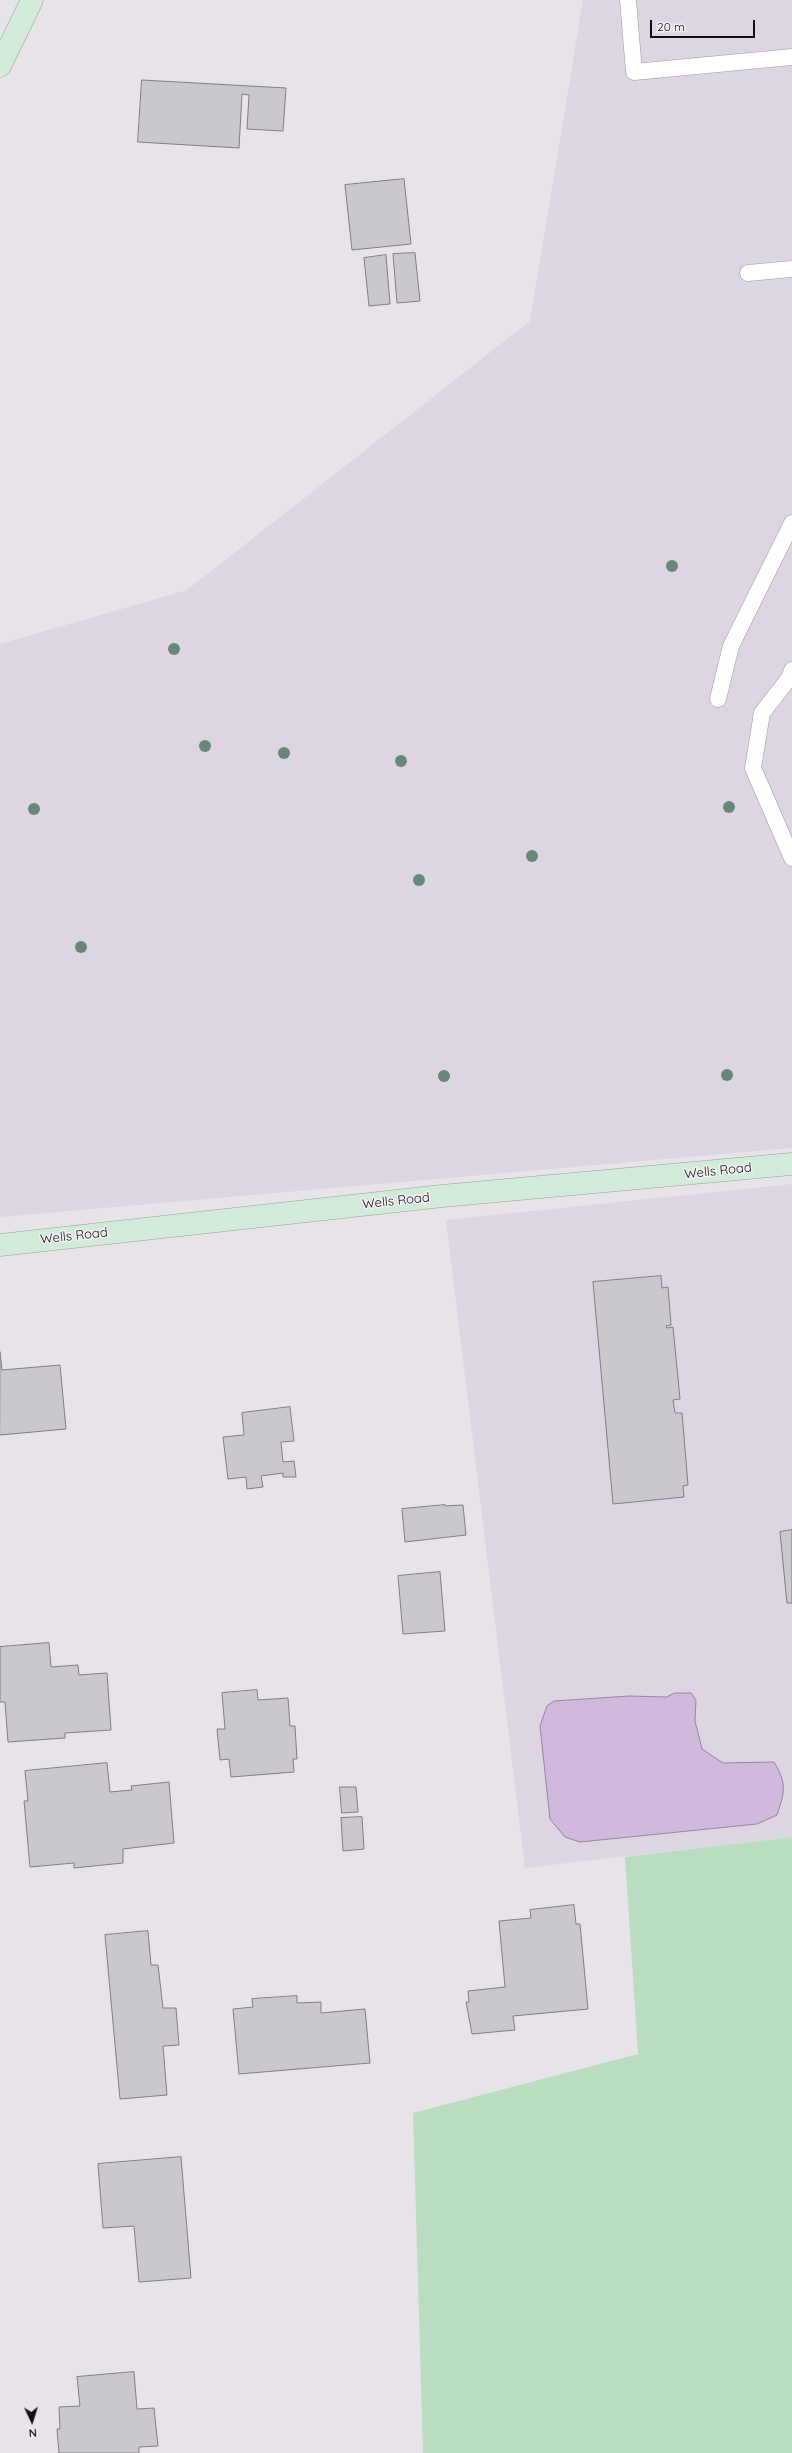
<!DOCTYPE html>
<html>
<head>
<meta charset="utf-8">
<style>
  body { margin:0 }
  #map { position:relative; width:792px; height:2453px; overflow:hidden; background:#e7e3e9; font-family:Quicksand,sans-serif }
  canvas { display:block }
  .north { position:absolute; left:12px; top:2401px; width:40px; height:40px; -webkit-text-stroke:3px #f4f1f6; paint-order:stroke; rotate:176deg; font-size:11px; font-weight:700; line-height:16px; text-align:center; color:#100f11 }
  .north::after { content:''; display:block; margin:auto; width:14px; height:18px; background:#100f11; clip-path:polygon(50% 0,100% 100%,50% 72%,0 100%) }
  .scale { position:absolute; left:650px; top:20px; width:105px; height:18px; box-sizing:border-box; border:2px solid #100f11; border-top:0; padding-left:5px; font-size:12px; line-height:14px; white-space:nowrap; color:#100f11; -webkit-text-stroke:3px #f4f1f6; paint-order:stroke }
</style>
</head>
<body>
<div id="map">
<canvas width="792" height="2453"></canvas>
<div class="north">N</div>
<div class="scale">20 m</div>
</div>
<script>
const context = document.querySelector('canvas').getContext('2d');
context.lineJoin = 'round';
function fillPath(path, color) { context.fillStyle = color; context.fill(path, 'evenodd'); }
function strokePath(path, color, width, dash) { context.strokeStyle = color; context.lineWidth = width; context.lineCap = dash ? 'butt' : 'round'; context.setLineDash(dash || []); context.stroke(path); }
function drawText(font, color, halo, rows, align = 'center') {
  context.font = font + ' Quicksand,sans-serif'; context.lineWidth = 3; context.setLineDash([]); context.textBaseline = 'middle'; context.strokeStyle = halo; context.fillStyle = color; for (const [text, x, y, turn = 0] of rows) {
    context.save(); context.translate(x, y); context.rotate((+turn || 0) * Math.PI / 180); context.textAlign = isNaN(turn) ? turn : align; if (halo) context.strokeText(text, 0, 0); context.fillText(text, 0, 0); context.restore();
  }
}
const built = new Path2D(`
  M583,0H792V1148L0,1217V644L187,590L530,321Z
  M792,1184V1837L525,1868L446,1220Z`);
const green = new Path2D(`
  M792,1837V2453H423L413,2113L638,2054L625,1857Z`);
const water = new Path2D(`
  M675,1693H691L696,1700L695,1721L702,1749L723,1763L774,1762C787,1784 785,1791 777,1815L757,1824L580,1842L565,1837L550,1819L540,1726L547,1706L554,1701L629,1696L666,1697Z`);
const building = new Path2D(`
  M142,80L286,88L283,131L247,129L249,95L242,94L239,148L138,142Z
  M404,179L411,244L352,250L345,185Z
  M415,253L420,301L397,303L393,254Z
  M386,255L390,304L369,306L364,258Z
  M661,1276L662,1288L668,1287L671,1325L666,1326L667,1328L673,1327L680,1399L673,1400L675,1413H682L688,1485L683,1486L684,1497L613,1504L593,1282Z
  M0,1352L2,1370L60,1365L66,1429L0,1435Z
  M290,1407L294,1441L281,1442L283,1462L294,1461L296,1477H283V1473L261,1476L263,1487L247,1489L246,1477L228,1479L223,1437L244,1435L242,1413Z
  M445,1505V1506L463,1505L466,1535L405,1542L402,1509Z
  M792,1530V1603H787L780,1532Z
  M440,1572L445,1631L403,1634L398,1576Z
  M49,1643L51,1667L78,1665L79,1675L107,1673L111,1730L65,1733V1738L8,1742L5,1702H0V1647Z
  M257,1690L258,1700L288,1698L290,1726H295L297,1759H293L294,1772L231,1777L229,1759L220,1760L217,1729H225L222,1693Z
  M107,1763L110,1792L132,1790L131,1786L169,1782L174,1843L123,1849V1863L74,1868V1863L30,1867L24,1801H28L25,1771Z
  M340,1787H356L358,1812L342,1813Z
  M362,1817L364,1849L343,1851L341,1818Z
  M574,1905L576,1924H580L588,2009L513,2016L515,2030L472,2034L466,2002H469L468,1991L505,1987L499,1921L531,1918L530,1910Z
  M148,1931L151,1965H158L163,2008H176L179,2045L163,2046L167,2095L120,2099L105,1935Z
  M297,1996V2003L321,2002V2013L365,2009L370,2063L239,2074L233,2009L253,2007L252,1999Z
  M181,2157L191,2278L139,2282L134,2226L103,2228L98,2164Z
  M134,2372L137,2409L154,2408L158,2446L139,2447V2453H59L57,2429H60L59,2407L80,2406L77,2377Z`);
const lane = new Path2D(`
  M628,0L634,72L792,57
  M748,273L792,269
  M792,670L790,677L762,713L753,768L792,858
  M718,699L731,646L792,523`);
const secondary = new Path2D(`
  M0,66L32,0
  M0,1245L442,1196L792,1164`);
const trees = [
  [672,566],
  [174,649],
  [205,746],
  [284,753],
  [401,761],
  [729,807],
  [34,809],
  [532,856],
  [419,880],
  [81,947],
  [727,1075],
  [444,1076]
];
const streetNames = [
  ["Wells Road",718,1171,-6],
  ["Wells Road",396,1201,-6],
  ["Wells Road",74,1236,-6]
];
fillPath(built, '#ddd5e1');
fillPath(green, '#baddc1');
fillPath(water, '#d0b9dd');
strokePath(water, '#9686a0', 1);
fillPath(building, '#cbc8cd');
strokePath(building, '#817e83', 1);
strokePath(lane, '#9c999e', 17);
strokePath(secondary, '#9c999e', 23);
strokePath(lane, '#fff', 16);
strokePath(secondary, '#d2ead8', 22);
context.fillStyle = '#688877';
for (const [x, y] of trees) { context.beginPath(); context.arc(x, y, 6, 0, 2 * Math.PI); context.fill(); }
drawText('13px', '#100f11', '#f4f1f6', streetNames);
</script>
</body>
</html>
